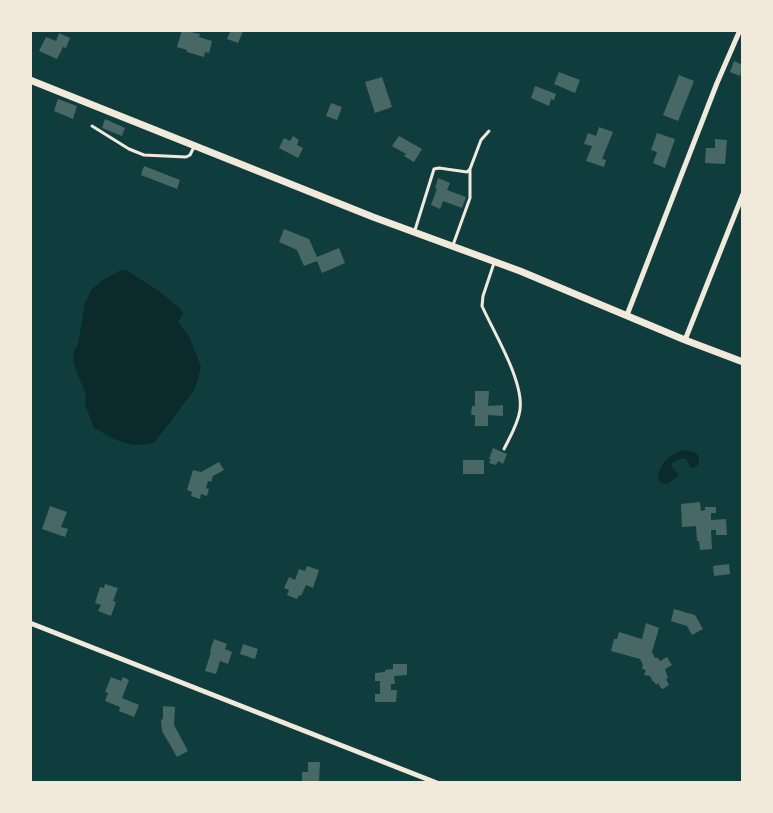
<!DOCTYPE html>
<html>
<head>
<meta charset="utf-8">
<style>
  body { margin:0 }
  #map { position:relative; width:773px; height:813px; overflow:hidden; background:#0f3d3e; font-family:Helvetica,sans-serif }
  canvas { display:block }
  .frame { position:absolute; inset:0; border:32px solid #f1e9da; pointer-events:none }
</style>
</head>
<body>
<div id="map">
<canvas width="773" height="813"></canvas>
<div class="frame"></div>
</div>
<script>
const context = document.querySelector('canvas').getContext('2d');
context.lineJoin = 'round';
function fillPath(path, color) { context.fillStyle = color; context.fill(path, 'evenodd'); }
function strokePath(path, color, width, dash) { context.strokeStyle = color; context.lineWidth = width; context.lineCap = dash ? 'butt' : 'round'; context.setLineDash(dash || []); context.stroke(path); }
const water = new Path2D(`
  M126,270L160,292L182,310L183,314L178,322L189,336L201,367L195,389L154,443C127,449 117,440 94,428L85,404L86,394L77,373L73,360L74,351L78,344L85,303L92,289L102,281L119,271Z
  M686,450L694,452L699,456V464L694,468H691L686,459C680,458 673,461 671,466L678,474L677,477L667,484L661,483L658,478C660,462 670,453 686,450Z`);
const building = new Path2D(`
  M182,30L200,34L199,37L212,41L209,53L205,52L204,57L187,52V50L177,47Z
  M231,30L243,31L238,43L227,39Z
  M59,33L70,38L66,48L63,47L57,59L39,51L46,37L56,41Z
  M734,61L743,65L740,76L730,72Z
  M559,72L580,80L575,93L554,84Z
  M679,75L694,81L678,121L663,115Z
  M382,77L392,107L375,113L365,82Z
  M535,86L556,94L554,100L551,99L549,106L531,98Z
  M58,99L77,106L73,119L54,111Z
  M331,103L342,107L337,120L326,116Z
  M105,119L125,128L122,136L102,128Z
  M599,127L613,132L602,159L606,160L604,167L586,161L592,146L584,144L588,133L596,136Z
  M657,133L675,139L665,168L653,163L657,152L651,150Z
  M293,136L299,140L297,145L303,148L298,158L279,148L284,138L290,141Z
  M399,136L422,149L414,162L404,156L406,154L392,146Z
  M715,139L727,140L725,164L705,163L706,148H715Z
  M144,166L180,180L177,189L141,175Z
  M438,178L450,183L447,190L466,197L462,208L443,201L440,209L431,205L437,189L435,188Z
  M284,229L309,239L317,257L339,248L345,263L322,273L317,261L304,266L297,250L279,242Z
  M475,391H489L488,406L503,405V416L488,415V426H475V415H471L472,406H475Z
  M493,448L507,454L503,464L498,461L496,465L489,463L491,459H489Z
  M463,460H484V474H463Z
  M219,462L224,470L213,476L211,482L208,481L206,488L209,489L207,496L201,494L200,499L191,496L192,492L187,490L193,470L201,472Z
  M700,502L701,511L705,510V507H716V513H711V520L726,519L727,535H716V530H711L712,549L700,550L699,541H697L696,526L682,527L681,504Z
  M50,506L67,512L61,527L68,529L65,537L42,529Z
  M729,564L730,574L714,576L713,566Z
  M307,566L319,570L313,588L306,585L301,596L299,595L297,599L287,595L289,590L284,588L289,577L295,580L299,569L305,571Z
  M105,584L118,588L113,601L116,602L111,616L98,611L101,605L95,603L100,587L104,588Z
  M674,609L695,615L703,629L692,635L687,626L671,621Z
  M646,623L659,628L652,652L655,658H658L660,661L667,657L672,665L665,669L668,678L666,679L669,685L663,689L661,688L658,683L656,685L654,681L653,682L650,676L644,675L646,670L642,669L643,665L640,659L611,651L614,639H617L619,632L642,639Z
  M214,639L227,644L225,649L232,652L228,664L220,661L216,674L205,671L211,652L210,651Z
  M243,644L258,649L255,659L240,654Z
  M393,664H407V675L394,676L395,684H391V690H397L396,702H375V694H380V681H375V673L385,672V670L393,669Z
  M111,677L121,681L123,677L129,680L122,698L139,705L134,717L119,711L120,707L105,701L108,693L105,692Z
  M163,706L175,707L174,725L188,751L177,757L162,731L161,720L163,719Z
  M308,762H320L319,783H302V772H308Z`);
const service = new Path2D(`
  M92,126L129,149L144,155L186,157L190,155L194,147
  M415,230L434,169L439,168L467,172L470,169L481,140L489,131
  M453,245L470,198V170
  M494,263L483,296L482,306C494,333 524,381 520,410C518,424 510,437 504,449`);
const minor = new Path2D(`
  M627,315L717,83L740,30
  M685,340L743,194
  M30,623L437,783`);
const tertiary = new Path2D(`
  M30,80L373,217L520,271L685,340L743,362`);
fillPath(water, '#0a2a2b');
fillPath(building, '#486865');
strokePath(service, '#f1e9da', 3);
strokePath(minor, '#f1e9da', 5);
strokePath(tertiary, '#f1e9da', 7);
</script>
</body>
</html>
